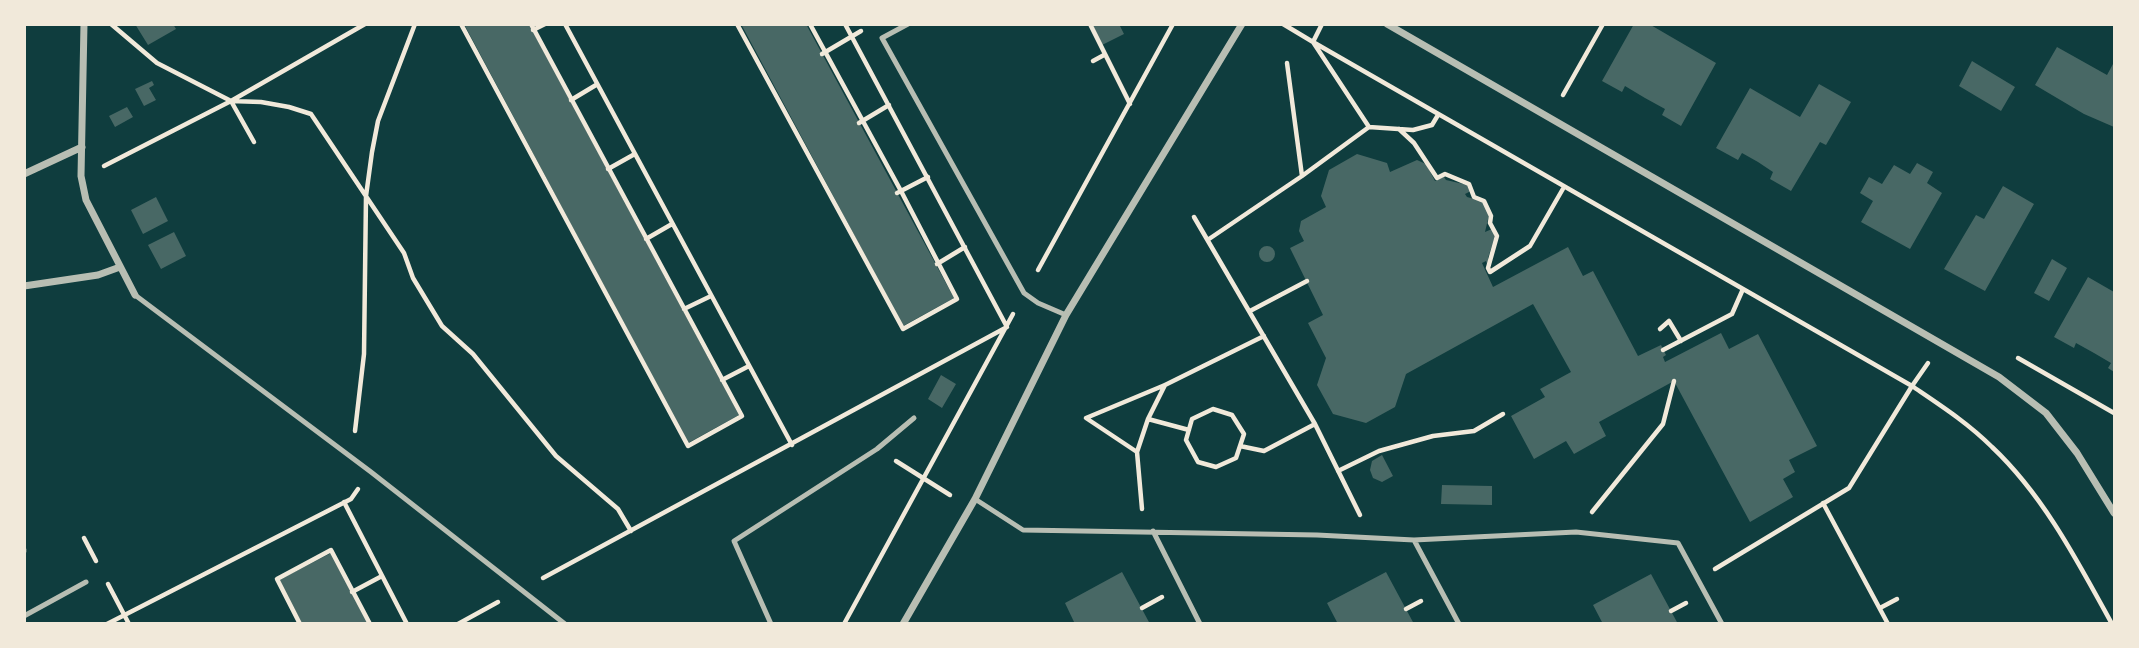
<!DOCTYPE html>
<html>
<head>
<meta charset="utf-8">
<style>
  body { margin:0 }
  #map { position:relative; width:2139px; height:648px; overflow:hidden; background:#0f3d3e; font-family:Manrope,sans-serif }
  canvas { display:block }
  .frame { position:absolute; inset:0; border:26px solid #f1e9da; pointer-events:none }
</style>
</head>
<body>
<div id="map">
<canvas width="2139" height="648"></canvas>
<div class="frame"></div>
</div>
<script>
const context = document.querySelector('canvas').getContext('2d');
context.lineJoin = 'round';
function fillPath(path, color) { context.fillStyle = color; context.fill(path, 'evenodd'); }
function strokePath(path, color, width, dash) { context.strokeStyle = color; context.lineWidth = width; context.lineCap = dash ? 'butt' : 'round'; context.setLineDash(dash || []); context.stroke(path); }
const building = new Path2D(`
  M135,24H173L176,29L148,45Z
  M464,24H529L739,415L688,443Z
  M741,24H806L954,298L903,326Z
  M1092,24H1119L1124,34L1102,45Z
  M1634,24H1649L1716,63L1681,126L1662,115L1665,109L1645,98L1625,86L1622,92L1602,81Z
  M2057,47L2107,75L2113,64L2114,65V127L2084,114L2035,85Z
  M1972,61L2015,87L2001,111L1959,86Z
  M152,81L154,85L149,88L156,100L144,106L135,89Z
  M1819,84L1851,102L1826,145L1820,142L1791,191L1770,179L1773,172L1758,162L1742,153L1738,160L1716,148L1750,88L1800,117Z
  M127,107L133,117L115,127L109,116Z
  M1357,154L1387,163L1390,172L1417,160L1426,164L1435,181L1444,177L1446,180L1468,185L1471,191L1465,194L1467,197L1482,201L1489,215L1485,232L1492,229L1495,236L1488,258L1490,261L1487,264L1486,261L1482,263L1493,287L1568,247L1583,276L1593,271L1638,356L1661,345L1666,355L1663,357L1665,362L1721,333L1729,349L1758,334L1817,446L1789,460L1795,472L1783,479L1793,497L1750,522L1674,381L1599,422L1606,436L1574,454L1566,441L1534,459L1511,416L1545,397L1540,389L1571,372L1533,304L1406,374L1395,407L1366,423L1333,414L1317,385L1326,358L1308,323L1323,315L1290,248L1304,241L1299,231L1301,221L1326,207L1321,196L1329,170Z
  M1917,163L1933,172L1927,183L1942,193L1910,249L1861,222L1873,201L1860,193L1869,177L1882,184L1894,165L1910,174Z
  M2003,186L2034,204L1985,291L1944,269L1976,215L1984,219Z
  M156,197L168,221L143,234L131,210Z
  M174,232L186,256L161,269L148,245Z
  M1259 254a8 8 0 1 1 16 0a8 8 0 1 1-16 0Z
  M2052,259L2067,268L2049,301L2034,293Z
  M2088,277L2114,292V372L2108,368L2111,363L2094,353L2076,343L2074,348L2054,337Z
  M941,375L956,384L942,408L928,399Z
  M1382,455L1393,476L1382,482L1373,478L1370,470L1372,461Z
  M1442,485L1492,486V505L1441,504Z
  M331,553L368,624H302L279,580Z
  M1122,572L1150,624H1075L1065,603Z
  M1386,572L1414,624H1338L1327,603Z
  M1651,574L1678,624H1603L1593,605Z`);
const path = new Path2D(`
  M111,24L157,63L231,101L261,102L289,107L311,114L404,253L413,278L442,326L473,354L556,456L618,509L631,531
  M461,24L688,446L742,416L531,24
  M565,24L792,445
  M737,24L903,329L957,299L901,191L810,24
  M1090,24L1130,104
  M1283,24L1313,42L1369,127
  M1322,24L1313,42L1912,386L1849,488L1715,569
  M533,30L545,24
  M822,54L861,31
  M1093,61L1104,55
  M1287,63L1302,176
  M1563,95L1603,24
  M571,100L596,85
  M231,101L254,142
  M859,123L889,105
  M1399,129L1414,143L1437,178L1445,174L1469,184L1474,197L1484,201L1491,216L1490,223L1497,236L1488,268L1490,272L1530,246L1564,187
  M104,166L231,101L365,24
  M608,169L633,155
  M897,193L928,177
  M1194,217L1315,424L1360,515
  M646,239L672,224
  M1209,239L1302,176L1369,127L1413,130L1432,125L1438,115
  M937,264L965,247
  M1038,270L1173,24
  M684,309L711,296
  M1250,311L1307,281
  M1660,329L1669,321L1681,341
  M1663,350L1732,314L1743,289
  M2018,358L2114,413
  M1928,363L1912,386C1940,405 1968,423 1992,447C2044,496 2078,562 2112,624
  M722,380L749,366
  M1213,409L1232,415L1244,434L1236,458L1216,467L1198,462L1186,440L1192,419Z
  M1086,418L1165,385L1264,336
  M1086,418L1137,452
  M1148,419L1189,430
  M355,431L364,354L366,196L372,152L378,121L415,24
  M1240,446L1264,451L1315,424
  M896,461L950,495
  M1338,471L1379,451L1433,436L1474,431L1503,414
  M344,502L407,624
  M1823,503L1888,624
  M1142,509L1137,452L1148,419L1165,385
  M1592,512L1663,424L1674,381
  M84,538L96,561
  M24,549V552
  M543,578L1007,327L845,24
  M108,584L129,624
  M352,592L382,576
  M1142,608L1162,597
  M1880,608L1897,599
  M1406,609L1421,601
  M1671,611L1686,603
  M107,624L351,499L358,489
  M300,624L277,579L331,550L370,624
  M458,624L498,602
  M844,624L1013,314`);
const service = new Path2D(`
  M908,24L882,38L1024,293L1038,303L1066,315
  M135,295L371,472L565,624
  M975,499L1023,530L1317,535L1414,540L1576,532L1678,543L1722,624
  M1153,531L1200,624
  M1414,540L1459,624
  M24,616L86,582
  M771,624L734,541L877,449L914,418`);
const minor = new Path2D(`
  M84,24L81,176L86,200L135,295
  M1387,24L1999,377L2046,413L2077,453L2114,513
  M24,174L82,147
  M24,286L98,275L120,267
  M903,624L975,499L1066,315L1242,24`);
fillPath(building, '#486865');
strokePath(path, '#f1e9da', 4.5);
strokePath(service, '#b8beb3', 5);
strokePath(minor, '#b8beb3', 7);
</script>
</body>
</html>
